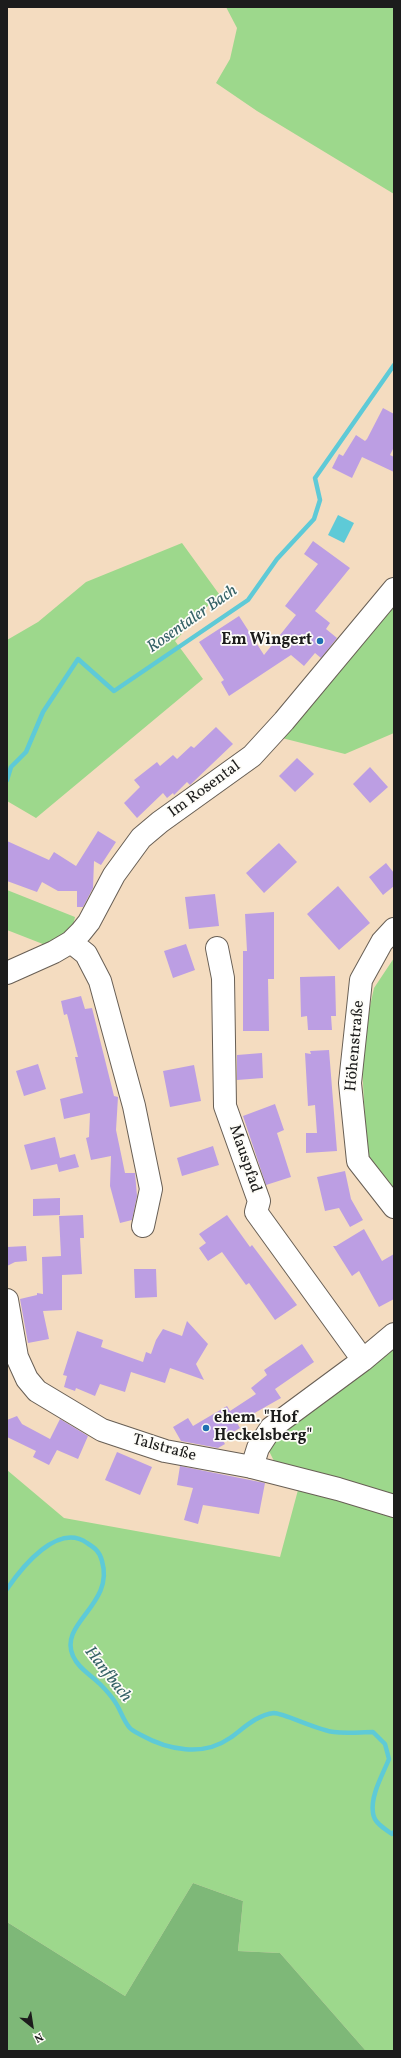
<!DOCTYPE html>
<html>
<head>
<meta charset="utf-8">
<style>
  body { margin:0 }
  #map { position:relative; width:401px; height:2058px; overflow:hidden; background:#f4dcc0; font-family:Vollkorn,serif }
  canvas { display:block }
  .frame { position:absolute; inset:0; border:8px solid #1c1c1c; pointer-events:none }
  .north { position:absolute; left:12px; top:2006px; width:40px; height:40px; -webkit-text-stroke:3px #fdfcf7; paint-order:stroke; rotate:150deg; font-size:11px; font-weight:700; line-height:16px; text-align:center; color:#1c1c1c }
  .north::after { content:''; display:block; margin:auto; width:14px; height:18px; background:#1c1c1c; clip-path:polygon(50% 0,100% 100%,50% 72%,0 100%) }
</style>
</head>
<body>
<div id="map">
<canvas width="401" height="2058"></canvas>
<div class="frame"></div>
<div class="north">N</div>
</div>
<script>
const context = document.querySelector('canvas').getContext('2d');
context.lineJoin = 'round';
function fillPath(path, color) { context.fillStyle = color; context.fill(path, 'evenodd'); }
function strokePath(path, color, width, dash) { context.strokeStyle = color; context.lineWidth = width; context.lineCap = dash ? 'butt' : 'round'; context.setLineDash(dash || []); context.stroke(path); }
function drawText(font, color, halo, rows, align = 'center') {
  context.font = font + ' Vollkorn,serif'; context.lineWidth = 3.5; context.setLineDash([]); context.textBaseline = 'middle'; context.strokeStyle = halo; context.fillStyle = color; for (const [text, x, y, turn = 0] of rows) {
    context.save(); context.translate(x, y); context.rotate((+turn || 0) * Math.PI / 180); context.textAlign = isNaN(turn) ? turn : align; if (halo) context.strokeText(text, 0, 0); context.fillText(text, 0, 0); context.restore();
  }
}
const green = new Path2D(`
  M226,7H394V194L257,111L216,83L230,59L237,28Z
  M182,543L219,594L175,641L203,679L36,818L7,801V640L38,622L86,582Z
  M394,600V733L345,754L278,737Z
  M7,890L75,917L72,930L48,946L7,930Z
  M394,958V1191L367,1157L361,1047L374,988Z
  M394,1346V2051H366L280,1953L238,1951L243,1901L193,1883L125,1996L7,1922V1470L64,1518L280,1557L298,1490L275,1463L269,1451L276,1435Z`);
const forest = new Path2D(`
  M193,1883L243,1901L238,1951L280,1953L366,2051H7V1922L125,1996Z`);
const water = new Path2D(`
  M338,515L354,523L344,543L328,535Z`);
const stream = new Path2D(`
  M7,780L11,767L26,752L43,712L78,659L114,691L248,600L277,559L314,519L320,500L315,478L394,365
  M7,1589C22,1567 58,1522 87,1543C95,1548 100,1552 102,1561C115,1605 58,1623 73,1656C78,1668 91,1675 100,1684C106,1690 113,1698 117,1705C121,1712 124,1721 129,1727C131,1730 137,1733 141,1735C168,1750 203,1757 230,1738C243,1729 256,1715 274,1713C283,1713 320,1731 334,1732C347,1734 361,1732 373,1732L385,1744L389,1759C383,1774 370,1796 373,1813C374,1823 385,1829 392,1834L394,1832`);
const building = new Path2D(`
  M383,408L394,414V447L390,455L394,457V472L362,457L352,478L332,468L339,454L343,456L356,435L365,441L367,439Z
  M313,541L350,568L315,611L330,623L326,629L337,638L321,658L315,653L304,666L291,655L229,696L221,682L224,680L199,642L239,616L264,655L296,615L285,606L318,564L304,554Z
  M216,727L233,744L190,785L187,782L174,795L173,793L167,798L163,793L137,818L124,803L140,787L134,780L157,762L160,766L173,755L177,759L191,746L194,748Z
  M297,758L314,774L295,792L279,776Z
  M370,767L388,787L370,803L353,784Z
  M98,831L116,842L101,865L94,861L93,888L83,907H77V891H58L42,882L37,892L7,881V841L49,860L54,852L76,866Z
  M279,843L297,862L264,893L246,873Z
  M386,863L394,873V886L383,895L369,877Z
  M338,886L370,923L339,950L307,914Z
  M215,894L219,926L189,929L185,897Z
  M274,912V979H268L269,1031H243V951H247L245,914Z
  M186,944L195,970L173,978L164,951Z
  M335,976L336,1016H331L332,1030H308L307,1016L301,1017L300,977Z
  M81,996L85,1009L92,1008L114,1096L118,1097L116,1130L125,1173H135L137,1196L132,1220L120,1223L110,1186L111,1156L91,1160L86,1138L89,1137L90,1113L64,1119L60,1099L83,1093L75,1057H78L67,1014L64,1015L61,1001Z
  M329,1050L337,1151L306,1153V1133H317L315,1105L308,1106L305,1053L311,1054L310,1051Z
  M262,1053L263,1078L237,1080V1055Z
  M38,1064L46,1089L24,1096L16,1071Z
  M194,1065L201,1101L170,1107L163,1071Z
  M275,1104L284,1130L277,1133L291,1177L266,1185L243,1116Z
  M55,1137L60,1158L75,1154L79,1167L59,1172L57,1164L31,1170L24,1145Z
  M213,1146L219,1165L182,1176L177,1158Z
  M345,1171L351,1199L363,1220L350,1227L339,1208L325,1211L317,1177Z
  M60,1198V1215L33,1216V1199Z
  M83,1215L84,1238H80L82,1274L62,1275V1310L43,1311L49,1339L28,1343L20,1299L37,1295V1293L43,1294L42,1257L61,1256L59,1216Z
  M227,1215L250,1247L252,1245L297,1305L275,1320L249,1283L246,1285L222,1252L208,1261L199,1248L206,1243L199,1234Z
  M364,1229L382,1261L394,1254V1299L379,1307L359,1271L352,1276L333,1246H336Z
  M26,1246L27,1261L15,1262L7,1266V1247Z
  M134,1269H156L157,1297L135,1298Z
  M187,1321L208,1344L196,1364L204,1380L170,1368L165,1383L131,1372L125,1392L100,1384L95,1396L76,1388L75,1391L64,1387L67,1376L63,1375L77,1331L103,1340L101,1347L143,1362L146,1352L151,1354L156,1340L163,1329L182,1336Z
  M302,1344L314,1362L275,1389L281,1398L237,1423L240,1428L222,1439L225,1444L218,1448L181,1441L173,1427L188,1418L193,1426L227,1406L230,1411L256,1394L251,1388L267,1375L264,1370Z
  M17,1416L22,1424L50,1439L60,1419L88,1436L78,1459L57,1450L49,1465L33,1457L36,1451L7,1437V1420Z
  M117,1452L152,1467L140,1495L105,1480Z
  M180,1466L265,1483L259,1514L203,1505L198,1524L184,1520L193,1488L177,1485Z`);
const minor = new Path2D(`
  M394,929L382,942L361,980L350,1083L358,1161L394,1207
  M71,942L86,954L100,981L134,1106L151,1189L143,1226
  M217,948L223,978L225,1106L259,1201L256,1212L363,1360
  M7,973L54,952L71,942L81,932L89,922L114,875L141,838L160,822L252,756L284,721L394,589
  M252,1467L258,1448L271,1428L363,1360L394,1334`);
const major = new Path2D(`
  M7,1300L17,1357L27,1379L37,1391L102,1430L165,1451L252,1467L338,1489L394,1506`);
const markers = [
  [320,641,4,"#1f6fb2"],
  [206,1428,4,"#1f6fb2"]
];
const poiNames = [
  ["Em Wingert",312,641],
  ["ehem. \"Hof",214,1419,"left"],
  ["Heckelsberg\"",214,1437,"left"]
];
const streetNames = [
  ["Im Rosental",205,790,-36],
  ["Höhenstraße",356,1046,-85],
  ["Mauspfad",244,1159,71],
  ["Talstraße",164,1449,15]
];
const waterNames = [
  ["Rosentaler Bach",193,620,-35],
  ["Hanfbach",107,1675,52]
];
fillPath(green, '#9dd88c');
fillPath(forest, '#7eb878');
fillPath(water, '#5ecad7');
strokePath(stream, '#5ecad7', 4.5);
fillPath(building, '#bc9ee3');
strokePath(minor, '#685f55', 24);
strokePath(major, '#685f55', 24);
strokePath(minor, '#fff', 22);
strokePath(major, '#fff', 22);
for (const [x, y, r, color] of markers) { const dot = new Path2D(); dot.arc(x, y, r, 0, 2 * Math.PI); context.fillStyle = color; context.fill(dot); strokePath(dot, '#fdfcf7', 1.5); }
drawText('bold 16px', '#1c1c1c', '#fdfcf7', poiNames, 'right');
drawText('16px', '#1c1c1c', '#fdfcf7', streetNames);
drawText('italic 17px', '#366267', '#fdfcf7', waterNames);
</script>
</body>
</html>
